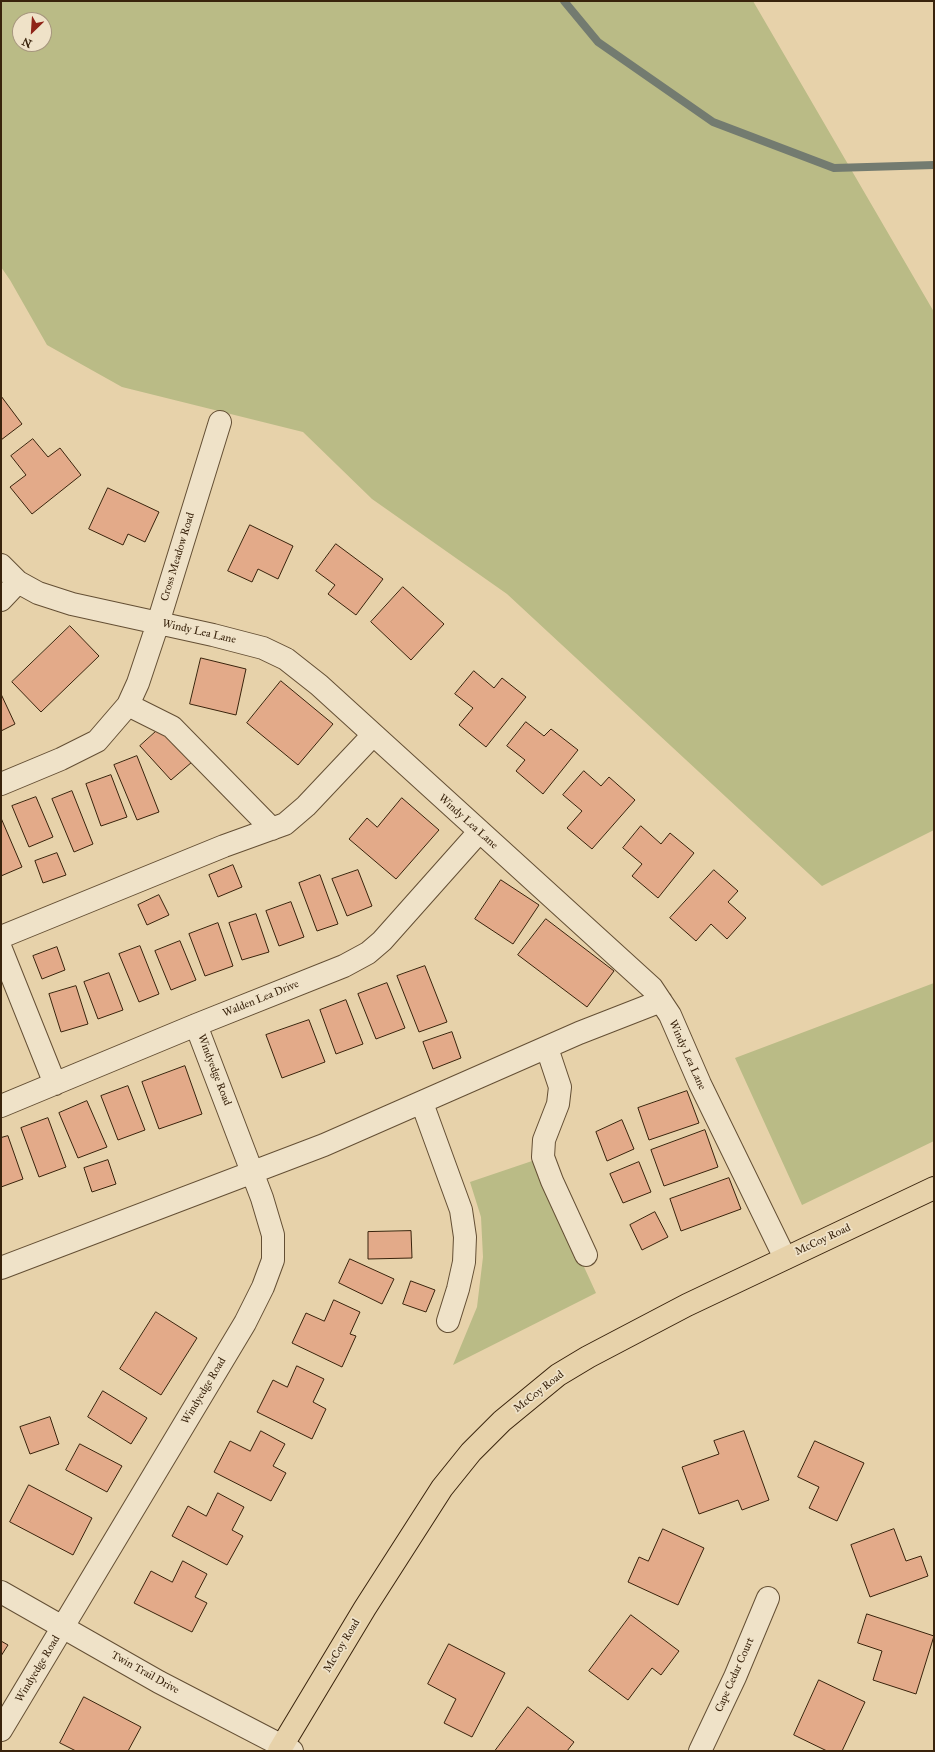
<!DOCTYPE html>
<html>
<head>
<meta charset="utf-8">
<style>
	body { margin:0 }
	#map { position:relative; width:935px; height:1752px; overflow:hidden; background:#e7d2aa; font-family:"IM FELL Great Primer",serif }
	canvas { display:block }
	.frame { position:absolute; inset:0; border:2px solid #39230c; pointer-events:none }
	.north { position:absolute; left:12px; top:12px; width:40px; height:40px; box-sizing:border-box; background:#efe2c8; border:1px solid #a6967d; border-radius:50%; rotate:205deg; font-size:11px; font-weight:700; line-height:16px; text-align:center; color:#39230c }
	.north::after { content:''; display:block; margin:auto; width:14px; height:18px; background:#8f2418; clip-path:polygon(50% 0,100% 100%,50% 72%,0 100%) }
</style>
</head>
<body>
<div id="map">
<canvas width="935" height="1752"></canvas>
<div class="frame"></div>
<div class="north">N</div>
</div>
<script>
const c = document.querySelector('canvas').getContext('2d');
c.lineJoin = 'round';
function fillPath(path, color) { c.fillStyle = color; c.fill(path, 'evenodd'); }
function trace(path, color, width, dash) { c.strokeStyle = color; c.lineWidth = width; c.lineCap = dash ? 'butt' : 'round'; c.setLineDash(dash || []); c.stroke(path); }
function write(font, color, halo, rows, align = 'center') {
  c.font = font + ' "IM FELL Great Primer",serif'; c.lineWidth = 3.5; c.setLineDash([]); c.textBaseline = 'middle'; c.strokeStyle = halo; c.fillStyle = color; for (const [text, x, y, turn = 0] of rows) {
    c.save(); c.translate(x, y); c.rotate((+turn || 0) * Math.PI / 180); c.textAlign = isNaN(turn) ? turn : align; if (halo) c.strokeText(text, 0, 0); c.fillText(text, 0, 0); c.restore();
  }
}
fillPath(new Path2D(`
	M1,1H753L934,312V830L822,886L507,594L372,499L303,432L122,387L47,345L10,280L1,267ZM20,20H44V44H20Z
	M934,983V1141L802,1205L735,1058Z
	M535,1160L596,1293L453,1365L477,1307L483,1257L481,1217L470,1182Z`), '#babb86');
trace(new Path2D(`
	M564,1L598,42L713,122L834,168L934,165`), '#737b70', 8);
const building = new Path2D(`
	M1,396L22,424L1,440Z
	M33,439L48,457L60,448L81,475L32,514L10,487L26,475L11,456Z
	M108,488L159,512L145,542L128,534L123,545L89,529Z
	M250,525L293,546L278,579L258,569L252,582L228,571Z
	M336,544L383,579L356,615L328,594L335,585L316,571Z
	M403,587L444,624L411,660L371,622Z
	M70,626L99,656L41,712L12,682Z
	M201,658L246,669L236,715L190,704Z
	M474,671L494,688L502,678L526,697L486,747L459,725L473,708L455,694Z
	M281,681L333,724L298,765L247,723Z
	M1,694L15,724L1,731Z
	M526,722L544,736L551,729L578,750L543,794L516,771L525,760L507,746Z
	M161,727L192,762L171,780L140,746Z
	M137,756L159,812L137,820L114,765Z
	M584,771L601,786L609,777L635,800L592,849L567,828L582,811L563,795Z
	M111,775L127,817L101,826L86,784Z
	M72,791L93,844L74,852L52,799Z
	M36,797L53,837L29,847L12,806Z
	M402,798L439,830L396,879L349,839L367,818L377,827Z
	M1,818L22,867L1,876Z
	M641,826L661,844L670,833L694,853L658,898L632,876L642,864L623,848Z
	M57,853L66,875L43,883L35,861Z
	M233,865L242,887L218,897L209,875Z
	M358,870L372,906L347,916L332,879Z
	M714,870L738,891L728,902L746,918L727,939L711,924L696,941L670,918Z
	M320,875L338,924L317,931L299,883Z
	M501,880L539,905L513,944L475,919Z
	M159,895L169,915L147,925L138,905Z
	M291,902L304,937L279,946L266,911Z
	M256,914L269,952L242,960L229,923Z
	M546,919L614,971L587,1007L518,955Z
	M218,923L233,966L205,976L189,934Z
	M180,941L196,980L171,990L155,951Z
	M140,946L159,994L139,1002L119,954Z
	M57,947L65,970L42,979L33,956Z
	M425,966L447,1022L419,1032L397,976Z
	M109,973L123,1010L98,1019L84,982Z
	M387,983L405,1028L376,1039L358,994Z
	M76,986L88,1024L61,1032L49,994Z
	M346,1000L363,1044L336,1054L320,1010Z
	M309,1020L325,1062L282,1078L266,1035Z
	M452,1032L461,1058L433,1069L423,1042Z
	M185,1066L202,1114L159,1129L142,1082Z
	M128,1086L145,1130L118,1140L101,1096Z
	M687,1091L699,1123L649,1140L638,1108Z
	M87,1101L107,1147L78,1158L59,1113Z
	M48,1118L66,1167L39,1177L21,1128Z
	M622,1120L634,1149L607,1161L596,1132Z
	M705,1130L718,1167L664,1186L651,1150Z
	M8,1136L23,1179L1,1187V1138Z
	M108,1160L116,1184L92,1192L84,1168Z
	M639,1162L651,1192L623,1203L610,1174Z
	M729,1178L741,1209L681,1231L670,1199Z
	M655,1212L668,1237L642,1250L630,1225Z
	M411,1231L412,1258L368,1259V1232Z
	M350,1259L394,1279L382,1304L339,1283Z
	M411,1281L435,1290L426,1312L403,1304Z
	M334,1300L360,1312L350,1334L356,1336L342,1367L292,1343L306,1313L324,1321Z
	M156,1312L197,1338L161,1395L120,1369Z
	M297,1366L324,1379L313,1402L326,1409L312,1439L257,1412L273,1380L287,1387Z
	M103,1391L147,1418L131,1444L88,1417Z
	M50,1417L59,1444L30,1454L20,1427Z
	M261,1431L285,1444L273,1466L286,1473L271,1501L214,1472L230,1441L250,1451Z
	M744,1431L769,1500L742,1510L738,1500L699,1514L682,1467L719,1454L714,1441Z
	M815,1441L864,1463L837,1521L809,1508L819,1487L798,1477Z
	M80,1444L122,1466L107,1492L66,1470Z
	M29,1485L92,1518L73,1555L10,1522Z
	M218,1493L244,1507L232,1530L243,1536L227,1565L172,1536L188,1506L206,1516Z
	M663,1529L704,1548L678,1605L628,1582L639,1557L648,1561Z
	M894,1529L906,1561L921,1556L928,1576L870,1597L851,1545Z
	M183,1561L207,1574L195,1597L207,1603L192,1632L134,1603L151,1571L172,1582Z
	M867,1614L934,1636L916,1694L873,1680L882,1651L858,1643Z
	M631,1615L679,1651L661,1675L652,1668L628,1700L589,1671Z
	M1,1641L8,1645L1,1656Z
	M449,1644L505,1673L472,1737L444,1723L456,1699L428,1684Z
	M819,1680L865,1702L842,1751H827L794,1735Z
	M84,1697L141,1727L128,1751H76L60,1743Z
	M528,1707L574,1742L567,1751H495Z`);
fillPath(building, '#e3aa89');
trace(building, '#39230c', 1);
const minor = new Path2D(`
	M1,565L18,582L38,593L72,604L213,635L263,648L286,659L319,685L652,988L670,1015L700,1084L785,1258
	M1,600L18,582
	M128,705L172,727L272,829
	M1,784L61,759L97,741L128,705L138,683L158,623L220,422
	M1,937L224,846L285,824L306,806L373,735
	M1,949L55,1084
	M547,1048L560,1087L558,1104L544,1140L543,1157L552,1181L586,1255
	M422,1103L461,1210L465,1237L464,1262L458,1289L448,1321
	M1,1106L196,1025L344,966L368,953L382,941L479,832
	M1,1268L324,1145L579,1033L661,1001
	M1,1592L159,1682L292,1751
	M1,1730L245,1323L263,1287L273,1260V1235L262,1198L196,1025
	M700,1751L735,1677L768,1598`);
const major = new Path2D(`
	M279,1751L365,1608L442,1488L471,1452L502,1421L558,1375L588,1357L687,1305L934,1188`);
trace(minor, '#644f34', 24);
trace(major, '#39230c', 24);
trace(minor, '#efe2c8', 22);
trace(major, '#e7d2aa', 22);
write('11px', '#39230c', '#efe2c8', [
	["Cross Meadow Road",178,557,-73],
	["Windy Lea Lane",199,632,13],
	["Windy Lea Lane",468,822,42],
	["Walden Lea Drive",261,999,-22],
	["Windy Lea Lane",687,1055,66],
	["Windyedge Road",214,1070,69],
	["McCoy Road",823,1240,-25],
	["Windyedge Road",204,1391,-59],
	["McCoy Road",539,1392,-38],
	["McCoy Road",342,1646,-59],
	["Windyedge Road",38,1669,-59],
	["Twin Trail Drive",145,1673,29],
	["Cape Cedar Court",735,1675,-66]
]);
</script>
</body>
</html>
